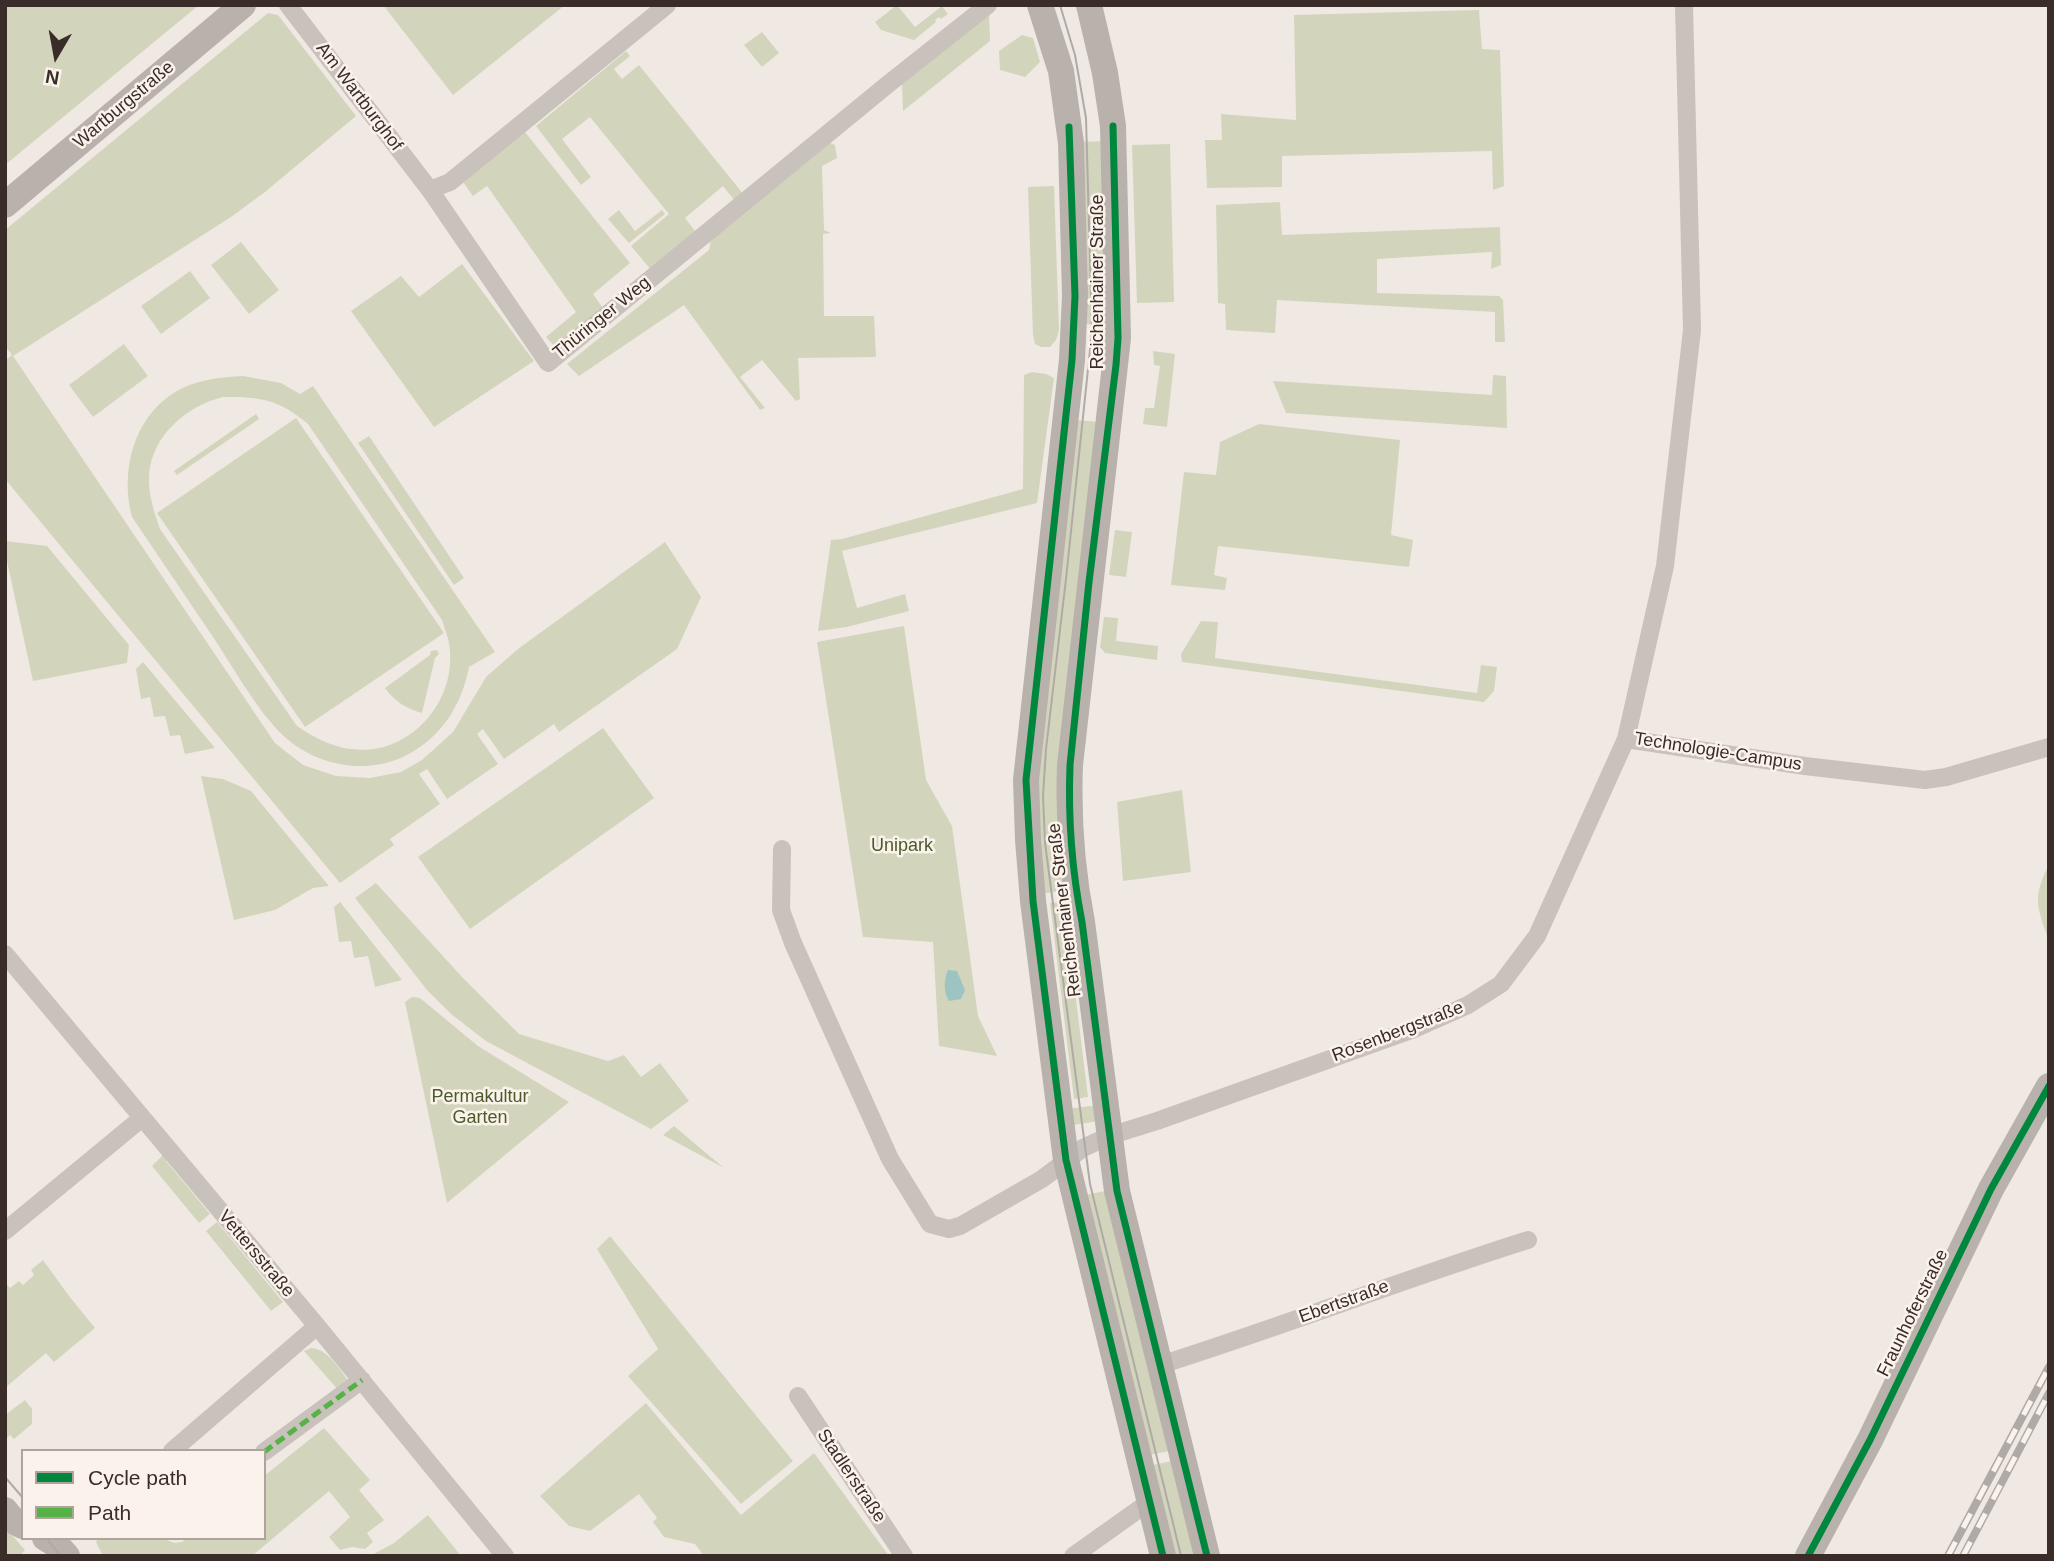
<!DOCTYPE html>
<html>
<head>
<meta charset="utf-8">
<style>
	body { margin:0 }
	#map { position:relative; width:2054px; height:1561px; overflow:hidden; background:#f0e9e3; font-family:Helvetica,sans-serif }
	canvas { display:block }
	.frame { position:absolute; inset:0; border:7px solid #3a2d29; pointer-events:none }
	.legend { position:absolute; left:21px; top:1449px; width:245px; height:91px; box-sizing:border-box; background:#fbf3eb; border:2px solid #aea49d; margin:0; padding:9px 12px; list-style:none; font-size:21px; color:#3a2d29 }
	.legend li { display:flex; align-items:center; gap:14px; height:35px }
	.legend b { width:35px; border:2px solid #aea49d }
	.north { position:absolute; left:21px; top:21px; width:70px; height:70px; -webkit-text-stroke:5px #fbf3eb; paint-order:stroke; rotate:190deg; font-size:19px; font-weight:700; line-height:28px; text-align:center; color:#3a2d29 }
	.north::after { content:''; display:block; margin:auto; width:24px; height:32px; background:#3a2d29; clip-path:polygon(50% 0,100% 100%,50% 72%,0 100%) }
</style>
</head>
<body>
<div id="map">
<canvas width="2054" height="1561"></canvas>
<div class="frame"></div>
<ul class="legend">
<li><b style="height:9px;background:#00873e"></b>Cycle path</li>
<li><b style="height:9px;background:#56b246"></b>Path</li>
</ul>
<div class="north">N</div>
</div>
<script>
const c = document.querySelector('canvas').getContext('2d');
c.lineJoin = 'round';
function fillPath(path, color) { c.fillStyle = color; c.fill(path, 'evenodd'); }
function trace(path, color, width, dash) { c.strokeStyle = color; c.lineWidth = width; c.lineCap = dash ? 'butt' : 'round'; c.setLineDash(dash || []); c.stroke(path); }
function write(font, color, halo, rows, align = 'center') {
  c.font = font + ' Helvetica,sans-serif'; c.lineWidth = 5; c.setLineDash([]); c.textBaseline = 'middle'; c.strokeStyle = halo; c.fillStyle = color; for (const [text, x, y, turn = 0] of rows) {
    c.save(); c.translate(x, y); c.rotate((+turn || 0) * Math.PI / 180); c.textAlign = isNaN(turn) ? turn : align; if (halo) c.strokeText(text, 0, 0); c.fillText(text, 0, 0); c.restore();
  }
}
fillPath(new Path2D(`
	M5,5H199L5,165Z
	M383,5H565L453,95Z
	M897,5L915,27L942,6L948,14L941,19L939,17L935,20L936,22L914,40L881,30L875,22Z
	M1479,10L1482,49L1500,50L1504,186L1493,190L1492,151L1282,156V187L1207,188L1205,140H1222L1221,114L1296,120L1294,15Z
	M268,13L278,15L356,116L265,192L231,217L13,356L275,743L303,765L336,776L370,778L401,772L422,760L453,732L486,677L518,649L665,542L701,597L677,649L559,732L554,724L504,759L483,729L477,734L498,764L447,799L427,769L419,774L440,804L390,839L394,845L340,883L5,479V361L12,355L5,346V230Z
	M989,13L990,41L903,111L902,82Z
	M762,32L779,53L762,67L744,45Z
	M1022,35L1033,38L1040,62L1025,77L1000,70L999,51Z
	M626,51L630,56L614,69L622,79L639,65L744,195L735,201L723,186L685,218L698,235L652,271L631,246L669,214L590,117L562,139L591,177L581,185L536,126Z
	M525,132L630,263L593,294L603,308L556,348L546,337L576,312L487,186L473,196L463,182Z
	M1107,141L1111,325L1081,324L1077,142Z
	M830,143L835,145L837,158L822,166L824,230L831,233L823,234L824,316H874L876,357L798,358L800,399L796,401L762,360L740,377L765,408L760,410L684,305L579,376L567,364L709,250L711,240Z
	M1170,144L1174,302L1137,303L1132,145Z
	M1054,186L1059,330L1056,340L1050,347H1041L1035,344L1033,335L1028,187Z
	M1280,202L1282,235L1500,227L1501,265L1491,269L1492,252L1377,259V293L1499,296L1503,300L1505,342H1495V312L1277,300L1275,333L1226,330L1225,304L1218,303L1216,205Z
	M619,210L635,231L662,210L665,214L629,243L608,219Z
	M241,242L279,290L249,314L211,265Z
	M462,264L534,361L434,427L351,311L401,276L419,297Z
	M190,271L210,298L161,334L141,306Z
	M124,344L148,376L93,417L69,385Z
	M1153,351L1175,354L1167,427L1143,424L1145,408H1154L1160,366L1154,365Z
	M1032,372L1046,374L1054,378L1037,503L842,551L857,608L905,594L909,611L847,627L818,631L831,540L842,539L1023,489L1024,375Z
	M1493,375L1506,376L1507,428L1286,413L1273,381L1492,395Z
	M243,376L281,383L300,394L313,386L495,652L469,667C462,704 442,737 407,755C362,778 306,764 273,725C251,700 231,664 213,637C186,597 159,557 132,517C120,472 133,418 175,392C195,380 220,377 243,376ZM223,397C262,397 278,399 308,424L442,620C445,630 450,641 450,652C454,705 407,757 351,749C332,747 313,737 297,726L160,529C154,512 148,494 149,475C152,435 187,406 223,397Z
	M256,414L259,419L177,475L174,471Z
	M296,418L444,633L305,727L157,513Z
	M1073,420L1103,422L1072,890L1038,894L1033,842Z
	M1259,424L1400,440L1391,535L1413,540L1409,567L1218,546L1214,575L1227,578L1225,590L1171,585L1184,472L1216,475L1220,442Z
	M369,436L464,578L454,585L358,443Z
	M1115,530L1132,532L1126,577L1109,575Z
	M5,541L47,546L129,645L127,663L33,681L5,552Z
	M1104,617L1118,618L1116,641L1158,646L1157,660L1105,653L1100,647Z
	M1201,621L1218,622L1215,658L1477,693L1481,665L1497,667L1494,691L1484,702L1182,662L1181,654Z
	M904,626L926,780L952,826L978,1016L997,1056L939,1046L933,942L863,937L817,642Z
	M437,650L439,654L435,658L422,713C407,709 394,701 385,688L430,655L431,651Z
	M143,662L215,748L185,754L180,735L170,736L165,716L154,717L150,697L141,699L136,669Z
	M603,728L654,798L470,929L418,857Z
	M201,776L223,779L251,791L329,886L313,888L275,910L234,920Z
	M1182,790L1191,872L1123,881L1117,802Z
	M2049,865V940C2037,908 2032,897 2049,865Z
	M376,883L463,978L519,1034L608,1061L624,1055L641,1077L660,1063L689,1101L651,1129L486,1041L451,1014L427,990L355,898Z
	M340,902L402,980L375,987L368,956L354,958L351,941L339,942L334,907Z
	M1064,902L1088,1097L1074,1099L1050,903Z
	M412,997L420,998L478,1046L569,1102L447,1203L405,1002Z
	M1099,1105V1121L1073,1125L1066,1109Z
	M674,1126L724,1168L663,1135Z
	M166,1152V1161L210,1214L199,1223L152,1166Z
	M1110,1190L1174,1450L1145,1456L1080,1196Z
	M217,1222L283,1302L271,1311L206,1231Z
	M610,1236L793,1461L741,1504L628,1376L658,1349L597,1249Z
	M43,1260L69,1296L95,1328L54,1362L46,1353L5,1388V1282L10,1288L19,1281L23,1285L34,1275L31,1270Z
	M311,1348C329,1349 339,1370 350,1382L339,1391L304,1351Z
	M25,1400L32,1409V1424L14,1439L10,1435L6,1438L5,1415Z
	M646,1403L741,1515L814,1453L889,1556H704L695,1544L664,1537L653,1522L657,1518L639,1494L590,1531L569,1526L540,1496Z
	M324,1428L370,1480L359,1490L384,1520L367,1533L373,1542L365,1549L352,1547L340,1550L329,1537L350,1517L329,1491L252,1556H103L96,1542L99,1538H162L174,1543L182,1542L187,1538H264V1476Z
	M1177,1460L1201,1556H1170L1148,1466Z
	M428,1515L461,1556H370L394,1543Z
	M5,1527L25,1550L20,1556H5Z`), '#d2d5bc');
fillPath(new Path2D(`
	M948,970L957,971L965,990L961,999L949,1001C943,992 944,979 948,970Z`), '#9dc4c2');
trace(new Path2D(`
	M288,5L430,190L548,363L887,85L988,5
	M430,190L450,182L667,5
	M1626,739L1805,766L1925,780L1946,777L2049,747
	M782,849L781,910L793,943L890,1159L930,1224L949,1229L960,1226L1042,1179L1083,1148L1109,1136L1157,1121L1414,1029L1468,1005L1501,984L1537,936L1626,739L1665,566L1692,330L1684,5
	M5,954L317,1326L505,1556
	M5,1231L142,1118
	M1160,1365C1284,1326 1404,1279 1528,1240
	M798,1396L904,1556
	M172,1451L317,1326
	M264,1452L362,1380
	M1073,1556L1149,1502`), '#c9c1bb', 18);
trace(new Path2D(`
	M1040,5L1061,71L1071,143L1075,296L1072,360L1026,780L1028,840L1033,901L1066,1160L1163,1556
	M1089,5L1105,73L1113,126L1118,338L1070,765C1068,817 1072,871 1082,922L1117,1191L1207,1556
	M5,205L243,5
	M5,1510L15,1522L23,1526
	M45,1538L58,1546L67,1556
	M1808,1556L1870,1440L1991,1189L2049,1086`), '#b9b1ac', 26);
trace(new Path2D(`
	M1060,5L1075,55L1086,118L1092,331L1066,579L1046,749L1043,796L1045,843L1090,1184L1181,1556
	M5,1477L23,1498
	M46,1538L61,1556`), '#b0aaa6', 2);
const rail = new Path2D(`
	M1948,1556L2049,1367
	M1963,1556L2049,1393`);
trace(rail, '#b0aaa6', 8);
trace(rail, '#fbf3eb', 5, [16]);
trace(new Path2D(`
	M264,1452L362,1380`), '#56b246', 5, [10, 5]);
trace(new Path2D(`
	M1113,126L1118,338L1116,365L1089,582L1070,765C1068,817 1072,871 1082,922L1117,1191L1207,1556
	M1069,127L1075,296L1072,360L1026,780L1033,901L1066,1160L1163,1556
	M1808,1556L1870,1440L1991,1189L2049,1086`), '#00873e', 7);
write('18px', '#3a2d29', '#fbf3eb', [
	["Am Wartburghof",359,97,53],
	["Wartburgstraße",124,105,-40],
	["Reichenhainer Straße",1098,282,-90],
	["Thüringer Weg",602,318,-39],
	["Technologie-Campus",1718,752,9],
	["Reichenhainer Straße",1065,910,-97],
	["Rosenbergstraße",1398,1032,-21],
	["Vettersstraße",256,1254,50],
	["Ebertstraße",1344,1302,-20],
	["Fraunhoferstraße",1913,1313,-64],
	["Stadlerstraße",851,1476,56]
]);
write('18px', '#4b5b2a', '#fbf3eb', [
	["Unipark",902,846],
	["Permakultur",480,1097],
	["Garten",480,1118]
]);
</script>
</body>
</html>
